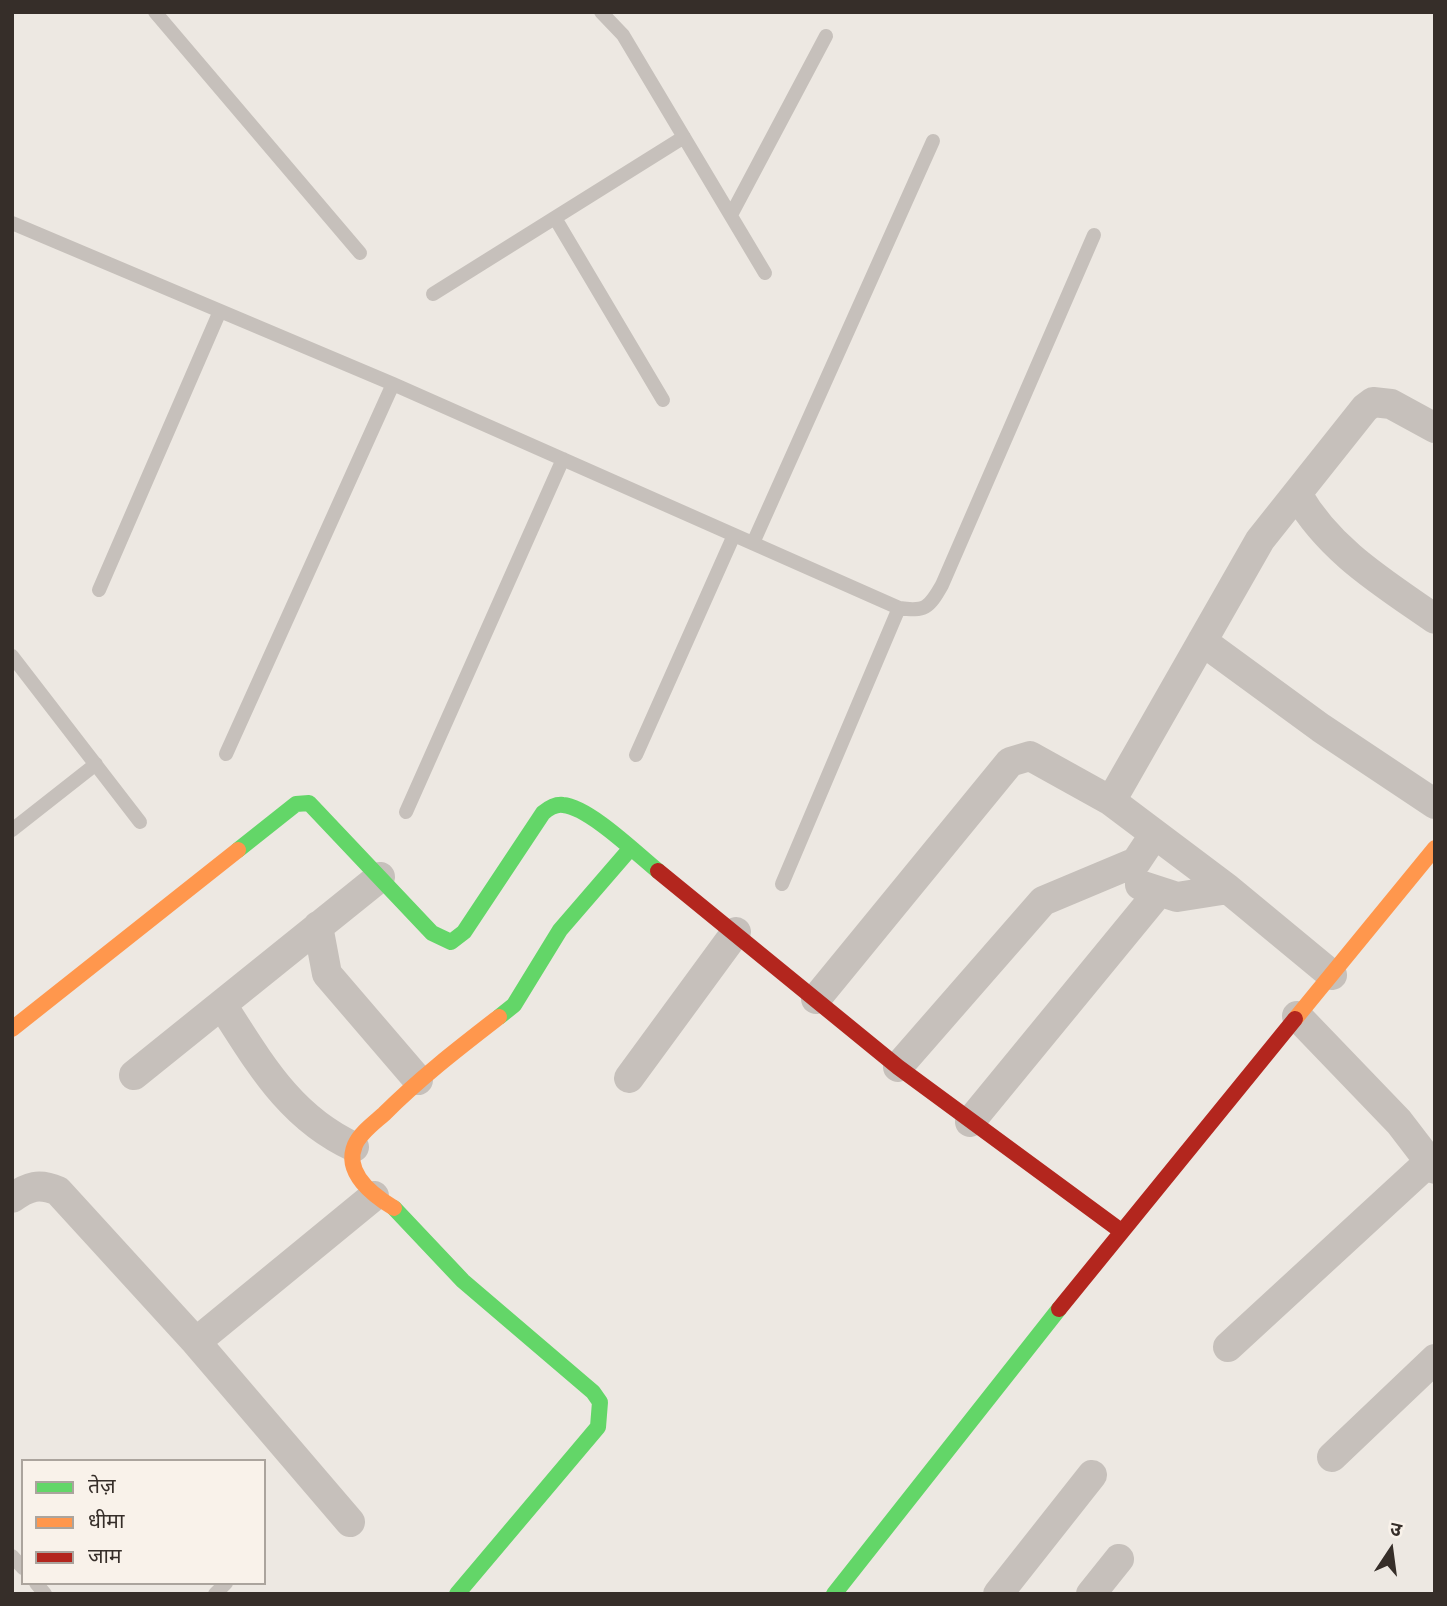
<!DOCTYPE html>
<html>
<head>
<meta charset="utf-8">
<style>
	body { margin:0 }
	#map { position:relative; width:1447px; height:1606px; overflow:hidden; background:#ede8e2; font-family:Rubik,"Noto Sans Devanagari",sans-serif }
	canvas { display:block }
	.frame { position:absolute; inset:0; border:14px solid #362e29; pointer-events:none }
	.legend { position:absolute; left:21px; top:1459px; width:245px; height:126px; box-sizing:border-box; background:#f9f2ea; border:2px solid #aba49d; margin:0; padding:9px 12px; list-style:none; font-size:21px; color:#362e29 }
	.legend li { display:flex; align-items:center; gap:14px; height:35px }
	.legend b { width:35px; border:2px solid #aba49d }
	.north { position:absolute; left:1356px; top:1515px; width:70px; height:70px; -webkit-text-stroke:5px #f9f2ea; paint-order:stroke; rotate:13deg; font-size:19px; font-weight:700; line-height:28px; text-align:center; color:#362e29 }
	.north::after { content:''; display:block; margin:auto; width:24px; height:32px; background:#362e29; clip-path:polygon(50% 0,100% 100%,50% 72%,0 100%) }
</style>
</head>
<body>
<div id="map">
<canvas width="1447" height="1606"></canvas>
<div class="frame"></div>
<ul class="legend">
<li><b style="height:9px;background:#63d668"></b>तेज़</li>
<li><b style="height:9px;background:#ff974d"></b>धीमा</li>
<li><b style="height:9px;background:#b3261e"></b>जाम</li>
</ul>
<div class="north">उ</div>
</div>
<script>
const c = document.querySelector('canvas').getContext('2d');
c.lineJoin = 'round';
function trace(path, color, width, dash) { c.strokeStyle = color; c.lineWidth = width; c.lineCap = dash ? 'butt' : 'round'; c.setLineDash(dash || []); c.stroke(path); }
trace(new Path2D(`
	M155,12L360,253
	M601,12L623,35L765,273
	M731,215L826,36
	M555,218L663,400
	M12,223L393,384L899,608C925,612 929,608 942,585L1094,235
	M433,294L684,137
	M753,543L933,141
	M99,590L220,311
	M12,656L140,822
	M226,754L393,384
	M636,755L734,535
	M406,812L563,459
	M12,830L96,764
	M782,884L899,608
	M12,1556L23,1568
	M36,1583L45,1594
	M215,1594L226,1583`), '#c6c0bb', 14);
trace(new Path2D(`
	M1297,494C1330,551 1382,582 1435,619
	M1202,641L1321,728L1435,804
	M1111,801L1260,540L1365,408L1373,402L1391,404L1435,428
	M1140,885L1177,897L1228,889
	M318,926L327,974L418,1080
	M816,999L1010,762L1030,756L1111,801L1228,889L1332,975
	M222,1005C259,1062 289,1117 354,1147
	M1297,1016L1399,1122L1435,1169
	M898,1067L1043,901L1136,862L1154,835
	M134,1075L380,877
	M629,1078L736,932
	M970,1122L1158,893
	M12,1198C29,1186 39,1183 58,1191L196,1342L350,1522
	M196,1342L374,1196
	M1228,1347L1429,1162
	M1332,1457L1435,1359
	M998,1594L1092,1475
	M1091,1594L1119,1559`), '#c6c0bb', 30);
trace(new Path2D(`
	M238,850L296,804L309,803L432,933L451,942L464,932L543,813C549,808 555,804 563,805C589,807 637,854 658,871
	M499,1017L514,1005L560,930L630,849
	M394,1208L463,1281L593,1392L600,1402L598,1427L457,1594
	M834,1594L1059,1309`), '#63d668', 16);
trace(new Path2D(`
	M1295,1019L1435,848
	M12,1029L238,850
	M394,1208C374,1196 343,1173 355,1145C360,1133 374,1123 384,1114C420,1078 459,1048 499,1017`), '#ff974d', 16);
trace(new Path2D(`
	M658,871L898,1067L1121,1231
	M1059,1309L1295,1019`), '#b3261e', 16);
</script>
</body>
</html>
